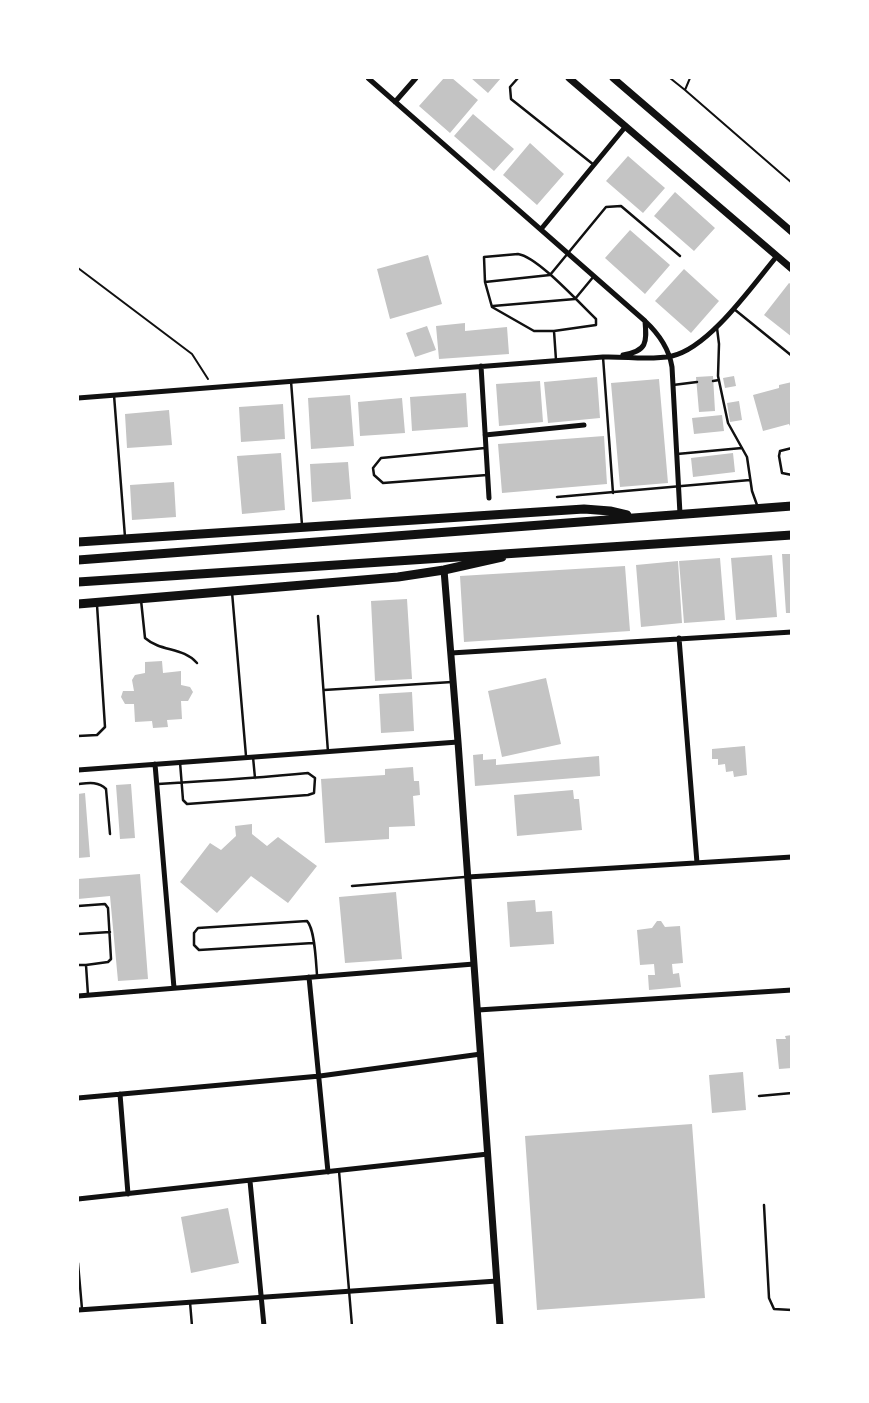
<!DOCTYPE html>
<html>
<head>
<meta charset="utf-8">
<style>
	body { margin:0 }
	#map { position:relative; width:869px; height:1403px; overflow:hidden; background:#fff; font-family:"Source Sans 3",sans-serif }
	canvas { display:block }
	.frame { position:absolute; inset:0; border:79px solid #fff; pointer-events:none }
</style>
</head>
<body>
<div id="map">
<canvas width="869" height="1403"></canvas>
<div class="frame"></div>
</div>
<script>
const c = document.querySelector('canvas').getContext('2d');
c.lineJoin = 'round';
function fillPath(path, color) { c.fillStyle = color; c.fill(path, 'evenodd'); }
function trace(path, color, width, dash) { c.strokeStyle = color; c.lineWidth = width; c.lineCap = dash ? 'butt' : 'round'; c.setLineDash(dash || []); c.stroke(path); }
fillPath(new Path2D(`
	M444,78H452L478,100L450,133L419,106Z
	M471,78H501L488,93Z
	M473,114L514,149L494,171L454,136Z
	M530,143L564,174L537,205L503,175Z
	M628,156L665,188L643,213L606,181Z
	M675,192L715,228L694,251L654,216Z
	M630,230L670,265L645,294L605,258Z
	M428,255L442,304L390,319L377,269Z
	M684,269L719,301L691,333L655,301Z
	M789,283L792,285V337L764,315Z
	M465,323V331L507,327L509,354L439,359L436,326Z
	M427,326L436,350L415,357L406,333Z
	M713,376L715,411L699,412L696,377Z
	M734,376L736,386L725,388L723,378Z
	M597,377L600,418L548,423L544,382Z
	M659,379L668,483L620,487L611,383Z
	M540,381L543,422L499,426L496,384Z
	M792,382V430L789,424L763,431L753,395L779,388V385Z
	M466,393L468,427L412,431L410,397Z
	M350,395L354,446L311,449L308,398Z
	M402,398L405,433L360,436L358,402Z
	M739,401L742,420L730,422L727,403Z
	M283,404L285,439L241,442L239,407Z
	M169,410L172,445L127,448L125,414Z
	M722,415L724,431L694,434L692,418Z
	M604,436L607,484L502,493L498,444Z
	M281,453L285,510L242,514L237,456Z
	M733,453L735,472L693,477L691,458Z
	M348,462L351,499L312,502L310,464Z
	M174,482L176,517L132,520L130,485Z
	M782,554H792V613H786Z
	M772,555L777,617L736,620L731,558Z
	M720,558L725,620L684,623L679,561Z
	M678,561L682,623L641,627L636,565Z
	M625,566L630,631L464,642L460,576Z
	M407,599L412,679L375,681L371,601Z
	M162,661L163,673L181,671V685L190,687L193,692L188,701H181L182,719L167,720L168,727L153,728L152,721L135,722L134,704H125L121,697L123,691H134L132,680L135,675L145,673V662Z
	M546,678L561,744L502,757L488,691Z
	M412,692L414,731L381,733L379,694Z
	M745,746L747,775L734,777L733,771L726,772L725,764L718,765V759H712V749Z
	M483,754V760L496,759V765L599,756L600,776L475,786L473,755Z
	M413,767L414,781H419L420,795L413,796L415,826L389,827V839L325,843L321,779L385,775V769Z
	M131,784L135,838L120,839L116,785Z
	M573,790L574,799H579L582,830L517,836L514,795Z
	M85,793L90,857L78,858V794Z
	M252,824V834L267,846L278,837L317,866L288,903L251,876L217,913L180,882L210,843L221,850L236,836L235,826Z
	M140,874L148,979L118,981L110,896L78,899V879Z
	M396,892L402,959L345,963L339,897Z
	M535,900L536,912L552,911L554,944L510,947L507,902Z
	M657,921H661L665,927L680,926L683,963L672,964L673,974L679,973L681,987L649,990L648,975H655L654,964L640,965L637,930L652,928Z
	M792,1035V1068L779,1069L776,1039H786L785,1036Z
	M743,1072L746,1110L712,1113L709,1075Z
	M692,1124L705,1298L537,1310L525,1136Z
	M228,1208L239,1263L191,1273L181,1217Z`), '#c4c4c4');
trace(new Path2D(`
	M670,78L685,90
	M690,78L685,90L792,183
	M78,268L192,354L208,379`), '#111', 2);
trace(new Path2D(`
	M518,78L510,87L511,99L594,165
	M518,254C538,257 580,304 596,319V325L554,331H534L492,307L485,282L484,257Z
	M485,282L550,275L606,207L621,206L680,256
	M493,306L575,299L594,276
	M734,309L792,356
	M717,328L719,344L718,376L728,423L747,457L752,491L757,505
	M554,331L556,360
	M603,357L613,493
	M291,381L302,525
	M713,381L719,380
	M673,385L697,382
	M114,395L125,537
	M485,448L381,458L373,468L374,475L383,483L487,475
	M792,448L780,451L779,456L782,473L792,475
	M677,454L742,448
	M557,497L750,480
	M232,592L246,756
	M141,600L145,638C161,652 183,647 197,663
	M318,616L328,752
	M324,690L452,682
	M78,736L97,735L105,727L97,605
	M253,757L255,778
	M78,784C88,783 98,781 106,789L110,834
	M158,784C208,781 258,778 308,773L315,778L314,793L308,795L187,804L183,800L180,762
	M352,886L465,877
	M78,906L105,904L108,908L111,959L108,962L86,965L88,995
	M78,934L110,932
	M313,943L199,950L194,945V933L198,928L307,921C315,929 316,963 317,975
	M78,965H86
	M759,1096L792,1093
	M339,1171L352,1326
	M764,1205L769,1298L774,1309L792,1310
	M78,1263L82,1309
	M190,1302L192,1326`), '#111', 2.5);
trace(new Path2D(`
	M368,78L645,321C659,334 669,348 672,367L680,514
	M395,102L416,78
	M542,228L626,126
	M623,355C647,351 647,343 645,321
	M481,366L489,498
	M78,398L603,357C626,356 648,361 672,356C709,348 752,286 777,256
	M485,435L584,425
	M679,638L697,863
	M451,653L792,632
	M155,764L174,988
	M78,770L458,742
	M468,877L792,857
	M309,977L328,1172
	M78,996L474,964
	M478,1010L792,990
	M120,1094L128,1194
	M78,1098L320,1076L481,1054
	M250,1181L264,1326
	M78,1199L488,1154
	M78,1310L497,1281`), '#111', 5);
trace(new Path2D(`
	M569,78L792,269
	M613,78L792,232
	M444,570L458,742L500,1326`), '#111', 7);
trace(new Path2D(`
	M78,542L584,509L610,511L627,515
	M78,560L792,506
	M78,582L792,535
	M78,604L398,577L444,570L502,557`), '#111', 9);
</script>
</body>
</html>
